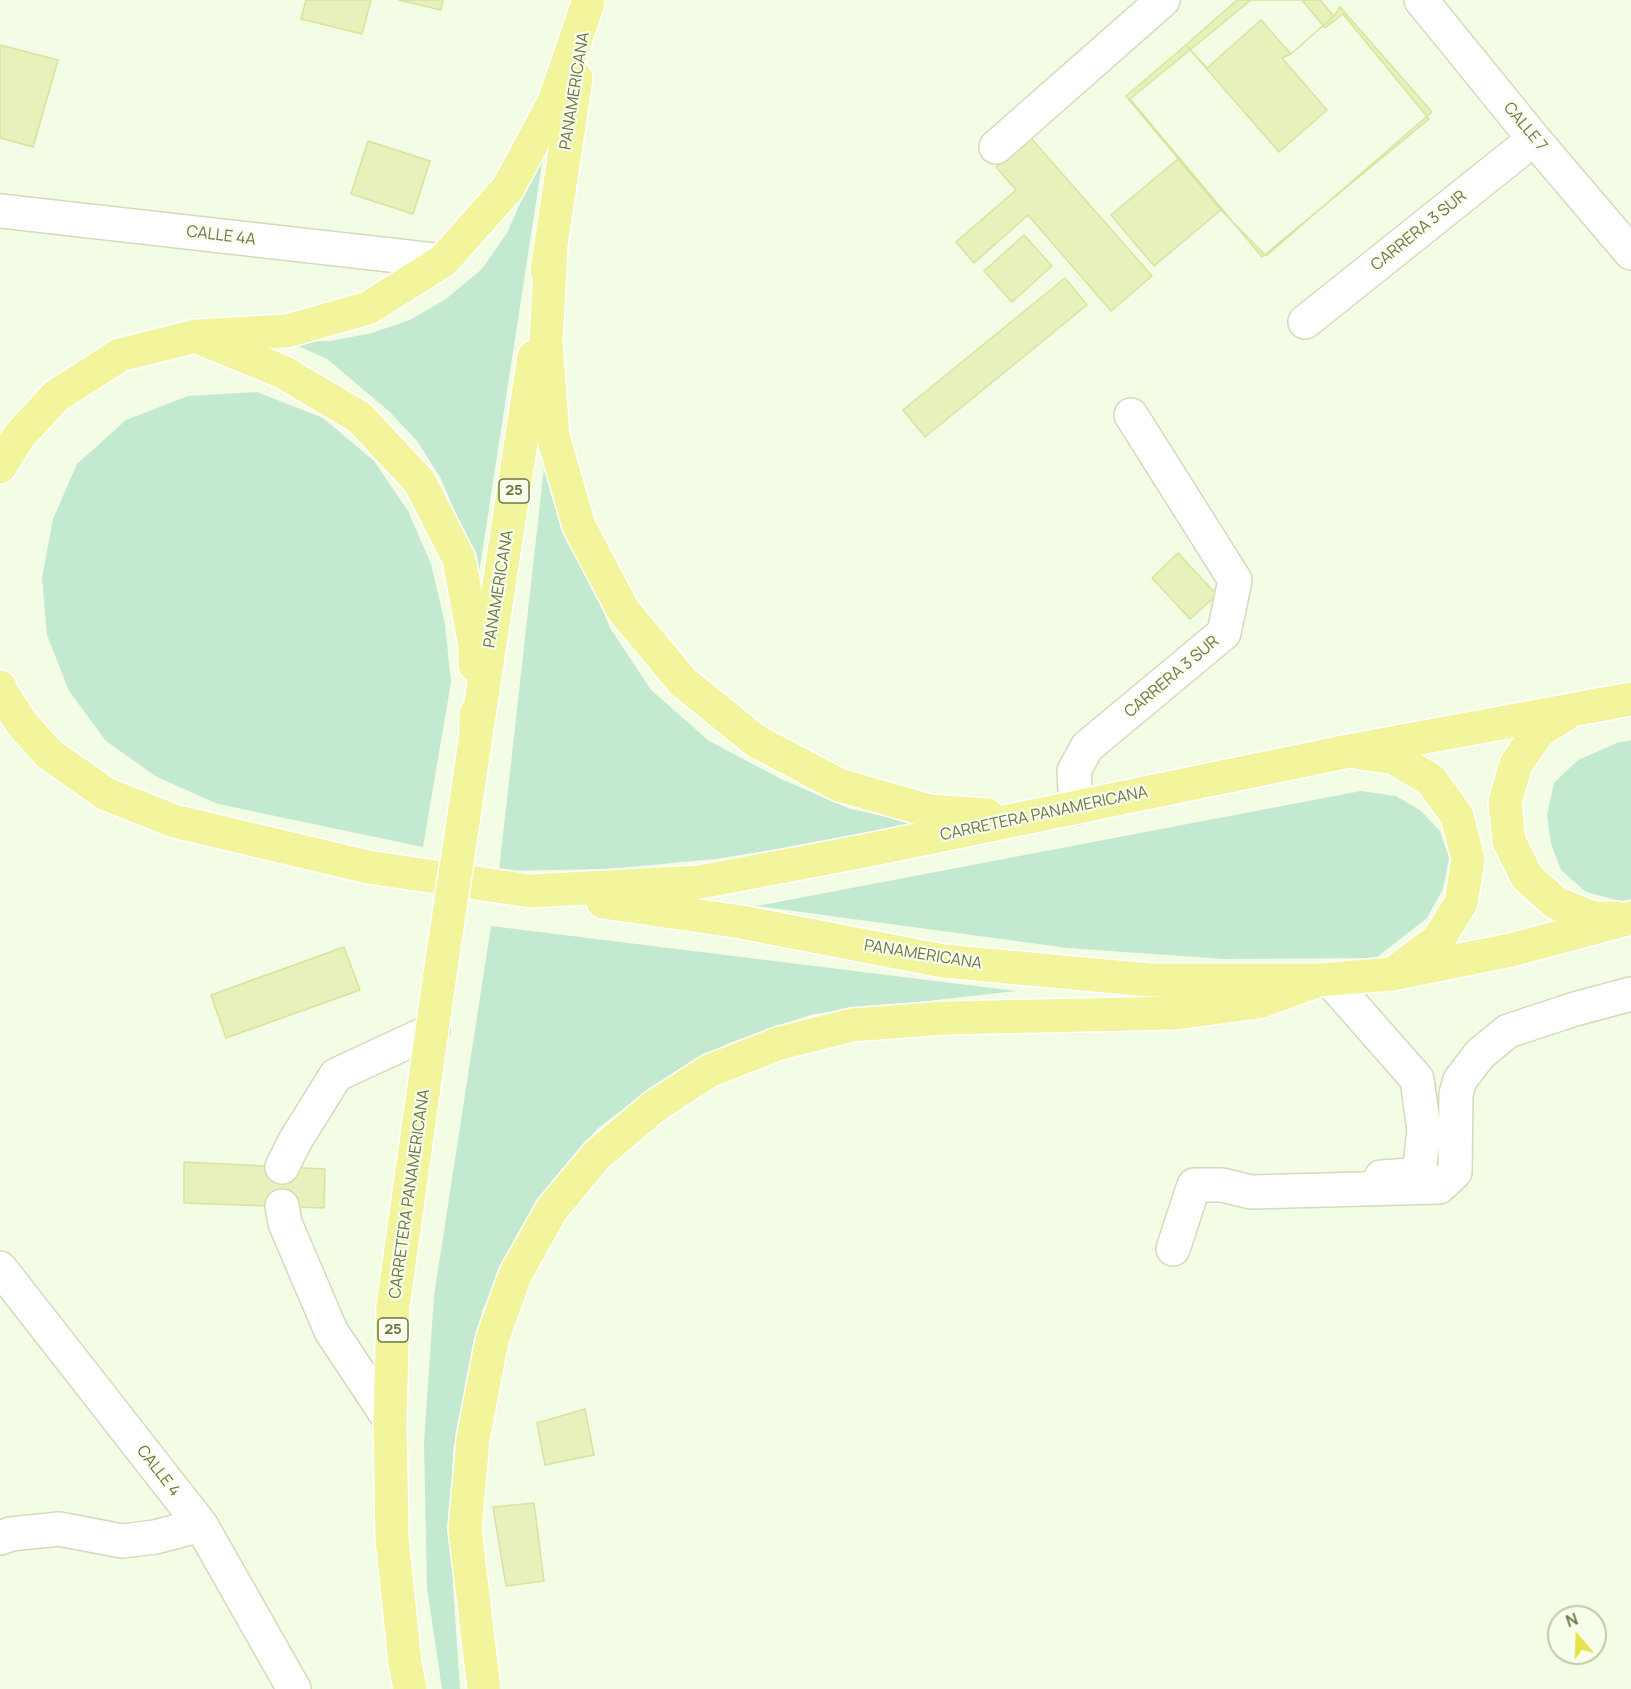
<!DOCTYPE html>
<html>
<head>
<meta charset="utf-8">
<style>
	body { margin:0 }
	#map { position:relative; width:1631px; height:1689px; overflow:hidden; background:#f3fce4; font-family:Manrope,sans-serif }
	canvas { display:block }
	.north { position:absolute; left:1547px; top:1605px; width:60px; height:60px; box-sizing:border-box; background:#f7ffea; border:2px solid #c0c7aa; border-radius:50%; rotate:341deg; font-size:16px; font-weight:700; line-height:24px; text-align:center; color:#6e744a }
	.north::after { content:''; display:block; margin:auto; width:21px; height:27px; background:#e4e44b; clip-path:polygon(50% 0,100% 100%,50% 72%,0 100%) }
</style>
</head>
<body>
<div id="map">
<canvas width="1631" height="1689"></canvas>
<div class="north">N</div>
</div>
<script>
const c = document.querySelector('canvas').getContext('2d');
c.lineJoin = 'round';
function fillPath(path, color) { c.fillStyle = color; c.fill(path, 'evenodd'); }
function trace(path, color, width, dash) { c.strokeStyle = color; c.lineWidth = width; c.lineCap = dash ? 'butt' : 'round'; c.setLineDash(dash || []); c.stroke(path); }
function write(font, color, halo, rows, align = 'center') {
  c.font = font + ' Manrope,sans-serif'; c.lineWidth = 4.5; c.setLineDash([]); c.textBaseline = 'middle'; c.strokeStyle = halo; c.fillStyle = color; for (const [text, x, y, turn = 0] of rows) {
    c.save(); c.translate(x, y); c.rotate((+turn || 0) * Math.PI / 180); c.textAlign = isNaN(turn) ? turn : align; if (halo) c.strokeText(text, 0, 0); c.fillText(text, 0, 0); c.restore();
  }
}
fillPath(new Path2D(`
	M544,150L475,599L457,516L440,477L417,441L389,411L327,359L287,341H331L372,333L410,320L446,299L482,269L507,233Z
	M257,392L323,418L374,461L408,511L431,564L445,624L451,682L423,847L218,804L157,777L106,741L69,691L47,635L42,578L53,519L77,464L126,420L188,396Z
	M550,414L583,562L610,628L651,690L709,741L781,779L850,809L930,825L715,859L608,869L499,871Z
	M1631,740V899L1620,901L1586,892L1561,870L1551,844L1547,815L1554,783L1578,760L1617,743Z
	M1361,791L1396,796L1421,811L1440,831L1449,858L1443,889L1427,918L1376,958L1224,959L1068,948L757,906Z
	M491,926L1016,991L813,1014L729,1043L660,1082L598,1128L550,1184L482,1311L453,1450V1586L460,1689H442L427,1588L424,1443L434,1296Z`), '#c3e9d1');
const building = new Path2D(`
	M306,0H371L362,34L301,19Z
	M399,0H443L441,10Z
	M1237,0H1320L1334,16L1291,54L1261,20L1207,68L1186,45Z
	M1251,0H1302L1325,28L1343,14L1429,119L1262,257L1130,99Z
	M1340,7L1432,112L1266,256L1221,210L1126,96L1186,45L1279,152L1327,110L1282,58L1291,54L1334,16Z
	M0,45L58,60L33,147L0,138Z
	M1030,137L1152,276L1111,311L1028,215L974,263L956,242L1016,190L996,167Z
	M368,141L430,161L413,214L351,194Z
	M1178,159L1221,210L1154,266L1111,215Z
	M1024,235L1052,266L1012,302L984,271Z
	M1065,278L1087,305L925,437L903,410Z
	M1178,553L1217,595L1190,619L1152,578Z
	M344,947L360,990L226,1038L211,995Z
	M184,1162L325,1169L324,1208L184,1203Z
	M585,1409L594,1455L545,1465L537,1423Z
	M534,1503L544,1581L506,1586L493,1507Z`);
fillPath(building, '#e8f1bc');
trace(building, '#d8e39d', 1.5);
const minor = new Path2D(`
	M1421,0L1534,139L1631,253
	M996,147L1163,0
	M0,211L443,261
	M1305,322L1534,139
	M1076,808L1074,771L1087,747L1224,633L1235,580L1131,415
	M1329,979L1417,1079L1424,1130L1420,1166L1411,1175L1381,1177
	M282,1167L295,1141L336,1075L433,1030
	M282,1206L285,1223L331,1331L390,1420
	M1173,1249L1194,1185H1222L1251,1192L1439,1187L1455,1172L1456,1094L1460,1080L1480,1054L1508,1031L1575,1009L1631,994
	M0,1268L201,1525L294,1689
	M0,1538L11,1534L59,1529L122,1541L155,1537L201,1525`);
const highway = new Path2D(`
	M551,248L546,342L553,436L579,526L623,610L683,682L756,741L839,785L930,811L987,815
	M547,271L576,78
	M202,339L283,372L359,417L419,481L459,559L475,646V665
	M0,467L19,436L56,396L120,355L196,336L287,331L368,308L443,261L508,188L554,102L588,3
	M0,687L2,693L22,724L49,754L106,794L174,821L368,867L530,891L700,882L869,850L1349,751L1631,699
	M1566,714L1539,731L1516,764L1505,802L1509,841L1527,877L1556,903L1593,918H1616
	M476,735L534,357
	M1361,753L1394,758L1431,780L1457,816L1468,859L1461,903L1438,940L1399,969
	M463,822L476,735V714
	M603,902L741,922L943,961L1149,980H1319L1392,974L1511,950L1631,918
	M410,1689L405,1663L392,1538L390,1420L393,1306L440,974
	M484,1689L465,1529L473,1439L492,1340L515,1275L552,1209L597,1155L655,1106L709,1071L780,1043L852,1025L945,1018L1175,1013L1259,1002L1319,980`);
trace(minor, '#d3dbbb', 36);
trace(highway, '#fff', 36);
trace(minor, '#fff', 33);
trace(highway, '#f2f59c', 33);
const highwayBridge = new Path2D(`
	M440,974L463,822`);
trace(highwayBridge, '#fff', 36, []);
trace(highwayBridge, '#f2f59c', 33);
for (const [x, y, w] of [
	[514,491,30],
	[393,1330,30]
]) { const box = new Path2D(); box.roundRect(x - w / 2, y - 12, w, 24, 4.5); c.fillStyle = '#f7ffea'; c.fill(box); trace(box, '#6e744a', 1.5); }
write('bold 15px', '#6e744a', null, [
	["25",514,491],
	["25",393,1330]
]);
write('16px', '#6e744a', '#f7ffea', [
	["PANAMERICANA",575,91,-81],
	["CALLE 7",1525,127,50],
	["CARRERA 3 SUR",1419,231,-39],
	["CALLE 4A",221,236,7],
	["PANAMERICANA",499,589,-81],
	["CARRERA 3 SUR",1172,677,-40],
	["CARRETERA PANAMERICANA",1044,814,-12],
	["PANAMERICANA",923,955,9],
	["CARRETERA PANAMERICANA",410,1194,-82],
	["CALLE 4",158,1471,52]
]);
</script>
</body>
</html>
